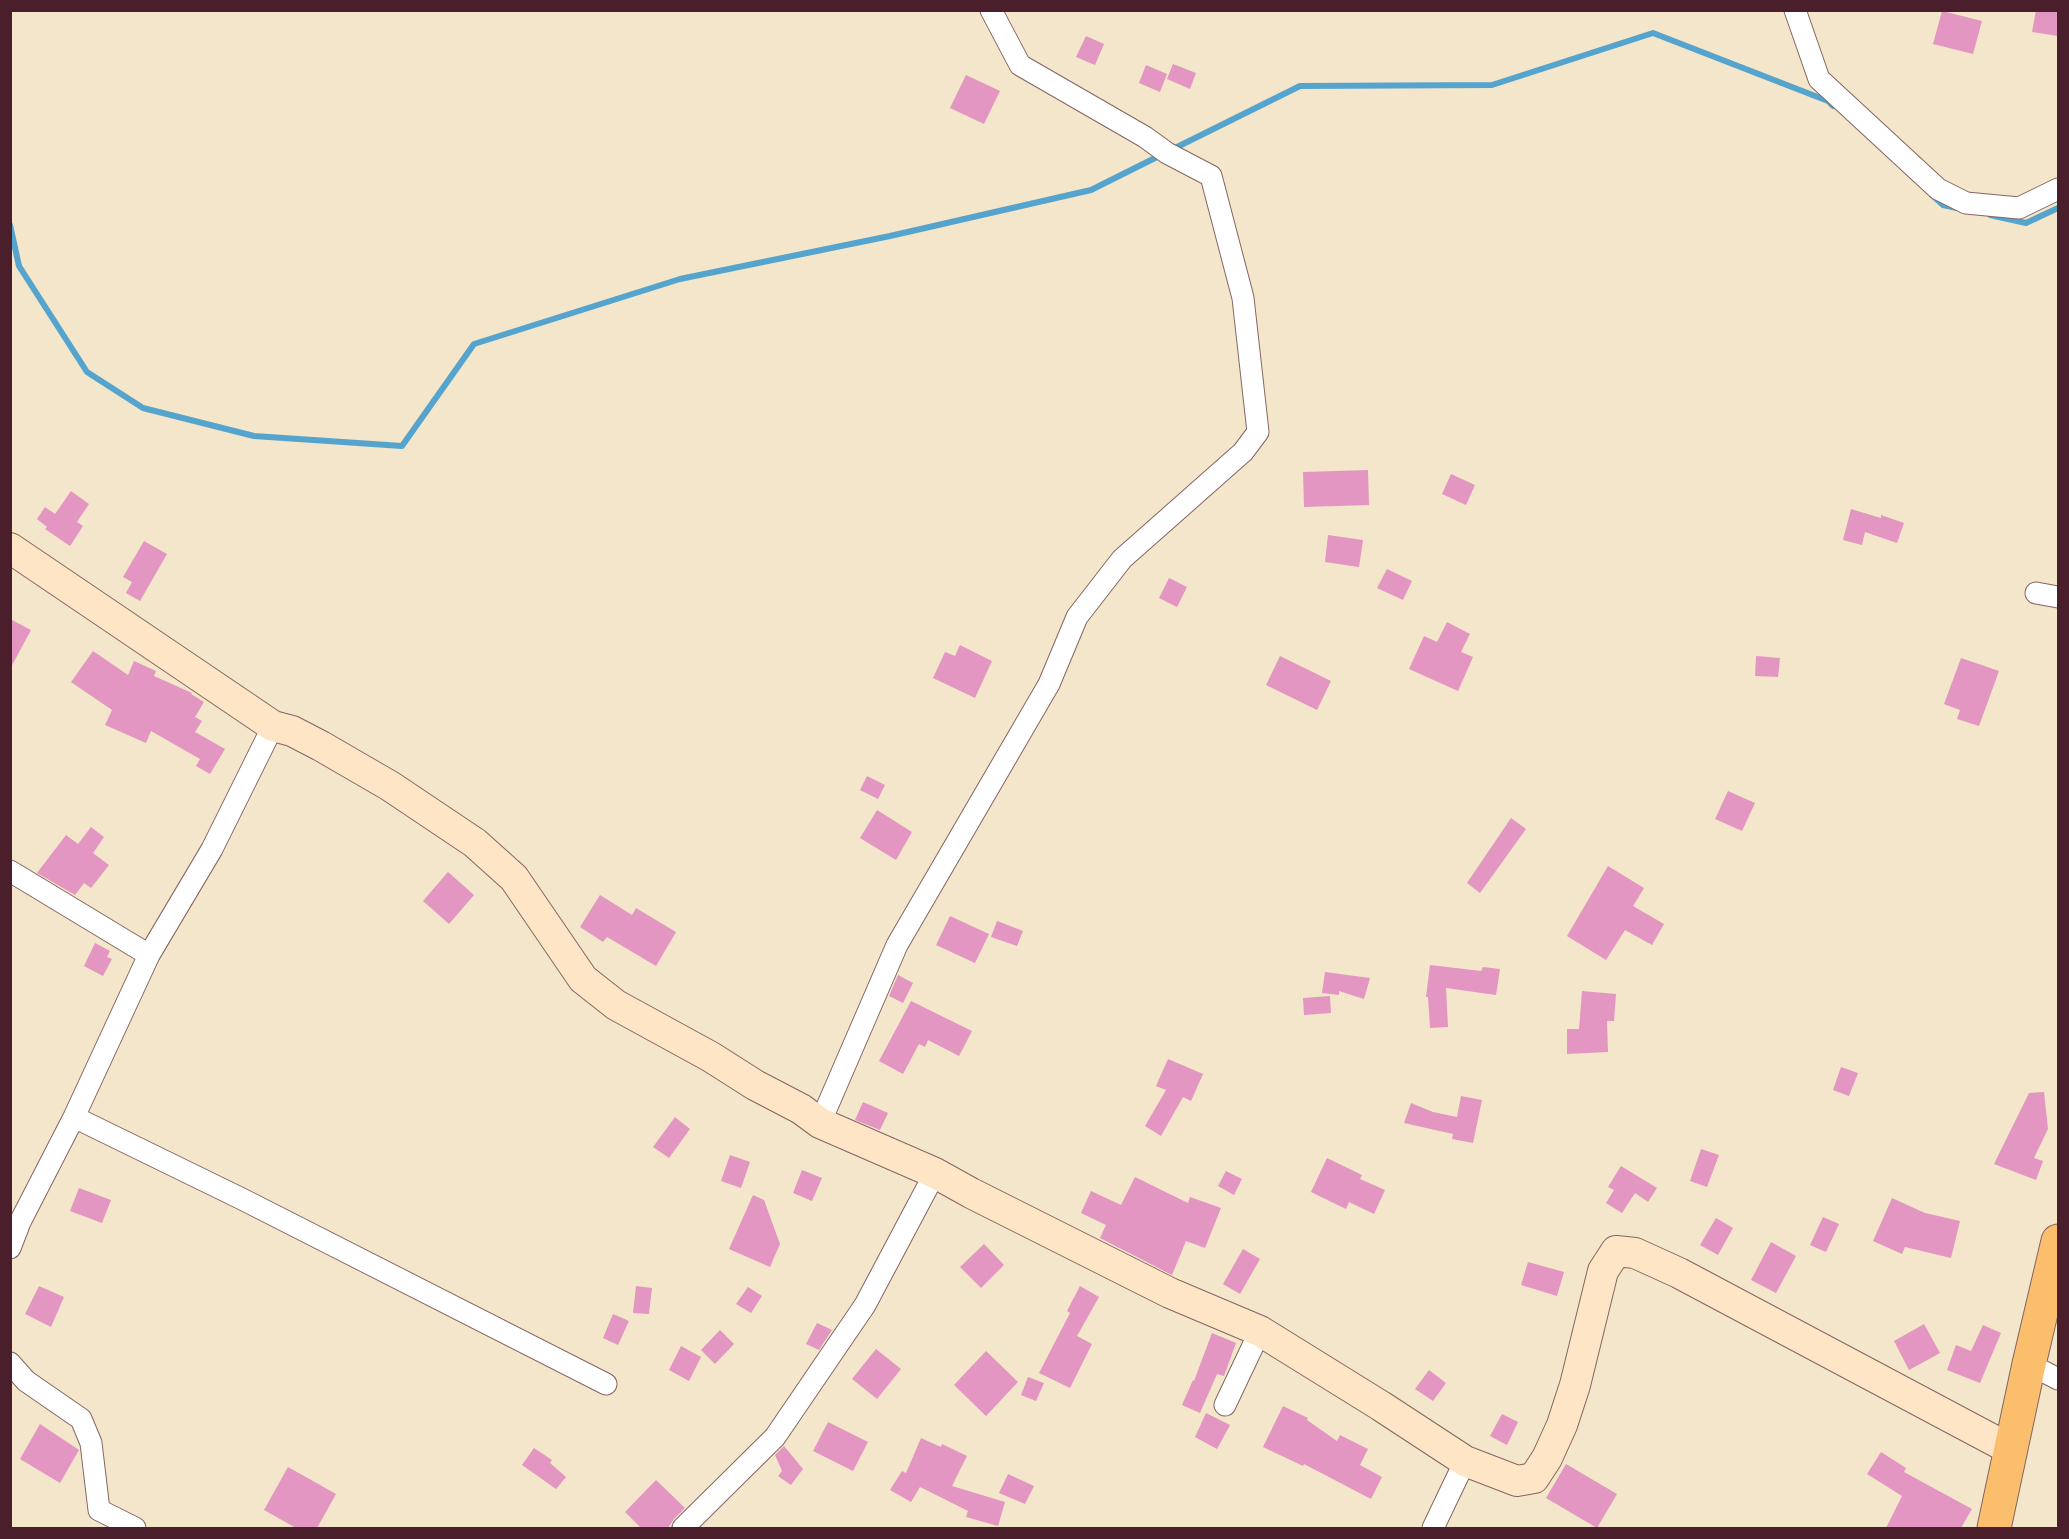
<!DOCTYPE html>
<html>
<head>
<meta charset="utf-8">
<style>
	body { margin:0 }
	#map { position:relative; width:2069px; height:1539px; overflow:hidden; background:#f3e6ca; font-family:Caveat,sans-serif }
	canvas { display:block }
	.frame { position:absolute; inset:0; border:12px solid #4a1f2b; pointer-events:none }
</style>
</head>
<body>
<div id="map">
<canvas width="2069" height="1539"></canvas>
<div class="frame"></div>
</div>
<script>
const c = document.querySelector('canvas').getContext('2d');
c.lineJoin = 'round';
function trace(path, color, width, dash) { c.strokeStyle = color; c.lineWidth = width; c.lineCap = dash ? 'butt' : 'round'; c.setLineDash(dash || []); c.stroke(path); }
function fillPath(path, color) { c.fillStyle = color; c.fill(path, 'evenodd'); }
trace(new Path2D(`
	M1173,149L1300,86L1492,85L1653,33L1828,101L1833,106
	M1932,195L1943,205L1957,208
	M1990,215L2026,223L2058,208
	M10,225L19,266L87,372L143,408L254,436L402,446L474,344L680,279L890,236L1091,190L1161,155`), '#55a4ce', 6);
fillPath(new Path2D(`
	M2036,10H2058V36L2032,32Z
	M1942,11L1982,21L1973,54L1933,44Z
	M1086,36L1104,44L1095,65L1076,57Z
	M1173,64L1196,73L1190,89L1167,79Z
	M1146,65L1167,74L1160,92L1139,83Z
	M966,75L1000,91L984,124L950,108Z
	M1368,470L1369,505L1304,507L1303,472Z
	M1451,474L1475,485L1466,505L1442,494Z
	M71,491L89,504L77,522L83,526L70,546L45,529L47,527L37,519L45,507L55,514Z
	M1851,509L1881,518V515L1904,523L1897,543L1865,532L1862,545L1843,540Z
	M1328,535L1363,540L1359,567L1325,562Z
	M144,541L167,554L140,601L126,593L132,582L123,577Z
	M1387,569L1412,581L1403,600L1377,588Z
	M1169,578L1187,587L1177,607L1159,598Z
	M10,619L31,630L10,669Z
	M1447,622L1470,634L1461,652L1473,657L1458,691L1409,669L1424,636L1437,642Z
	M960,645L992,661L975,698L933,678L945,652L955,656Z
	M93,651L128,675L134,661L156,671L154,676L192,693L191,694L204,702L195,717L202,721L195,732L225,749L210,774L196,766L200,759L151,731L146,743L105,725L112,710L71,682Z
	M1280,656L1331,681L1317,710L1266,685Z
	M1756,656L1780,658L1778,677L1755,676Z
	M1961,658L1999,671L1979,726L1957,719L1960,710L1944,704Z
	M867,776L885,785L878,799L860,790Z
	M1728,791L1755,803L1742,831L1715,819Z
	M877,810L912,832L896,860L860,838Z
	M1511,818L1526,829L1480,893L1467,883Z
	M91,827L104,837L93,853L109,865L91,888L84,883L75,895L37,873L66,835L78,844Z
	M1608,866L1644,888L1633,906L1664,924L1652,945L1625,930L1606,960L1567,936Z
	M448,872L474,895L449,924L423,901Z
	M600,895L632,915L636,908L676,932L656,966L607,937L603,942L580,927Z
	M950,916L989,934L975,963L936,945Z
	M997,921L1023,931L1017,946L991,937Z
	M95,943L110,951L107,957L112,959L103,976L84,966Z
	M1430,965L1481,971L1483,967L1500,969L1496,995L1446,988L1448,1027L1430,1028L1428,997H1426Z
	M1325,972L1370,978L1364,999L1339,991V995L1322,993Z
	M898,975L913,983L903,1003L889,996Z
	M1582,991L1616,994L1614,1021H1607L1608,1052L1567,1054V1029H1579Z
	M1330,996L1331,1013L1304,1015L1303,998Z
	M911,1001L972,1031L959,1056L928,1040L925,1047L919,1044L903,1074L879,1061Z
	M1168,1059L1203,1074L1191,1101L1183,1097L1161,1136L1145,1126L1166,1090L1156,1086Z
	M1841,1067L1858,1073L1849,1096L1833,1090Z
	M2044,1092L2048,1129L2034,1158L2043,1161L2036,1180L1994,1164L2029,1093Z
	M1461,1096L1482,1100L1473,1143L1452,1139L1453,1134L1404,1123L1411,1103L1433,1112L1457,1117Z
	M863,1102L888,1113L880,1130L855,1120Z
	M675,1117L690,1129L669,1158L653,1147Z
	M1701,1149L1719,1155L1707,1187L1690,1181Z
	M730,1155L750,1162L741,1188L721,1181Z
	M1327,1158L1362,1175L1360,1179L1385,1190L1374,1214L1349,1202L1346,1209L1311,1192Z
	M1621,1166L1657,1188L1648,1202L1635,1193L1622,1213L1606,1203L1614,1190L1608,1187Z
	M802,1170L822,1178L812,1201L793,1193Z
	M1226,1171L1242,1179L1234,1195L1218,1186Z
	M1135,1177L1188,1203L1190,1197L1221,1208L1205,1248L1186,1241L1172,1275L1100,1238L1106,1225L1081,1213L1091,1191L1121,1205Z
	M79,1188L111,1200L102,1223L70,1211Z
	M753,1195L764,1200L780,1244L770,1267L729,1249Z
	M1892,1198L1925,1213L1960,1221L1951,1258L1905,1247L1902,1254L1873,1241Z
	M1823,1217L1839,1224L1826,1252L1810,1245Z
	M1716,1218L1733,1228L1718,1255L1700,1245Z
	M1771,1242L1796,1256L1776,1293L1751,1280Z
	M984,1244L1004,1265L981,1288L960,1267Z
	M1243,1249L1260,1259L1240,1294L1223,1284Z
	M1528,1262L1564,1272L1557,1296L1521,1285Z
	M39,1286L64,1297L51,1327L25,1314Z
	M636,1286L652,1288L649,1314L633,1313Z
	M1080,1286L1099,1297L1077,1336L1092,1344L1070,1388L1039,1373L1070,1313L1067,1311Z
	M748,1287L762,1296L751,1313L736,1304Z
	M613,1314L629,1321L618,1345L603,1338Z
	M817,1323L832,1330L819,1350L806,1344Z
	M1924,1324L1940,1353L1909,1370L1894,1341Z
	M1983,1325L2001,1333L1980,1383L1947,1370L1956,1345L1971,1351Z
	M720,1330L734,1344L715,1364L701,1350Z
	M1212,1333L1236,1343L1224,1376L1217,1374L1200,1413L1182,1405L1193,1380L1194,1381Z
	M681,1346L701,1357L689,1381L669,1370Z
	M876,1349L901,1369L877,1399L852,1379Z
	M986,1351L1018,1382L986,1416L954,1385Z
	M1429,1370L1446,1383L1433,1401L1415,1389Z
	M1028,1377L1044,1383L1036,1401L1021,1395Z
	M1283,1406L1308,1418L1307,1420L1337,1441L1340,1435L1368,1449L1360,1465L1382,1477L1371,1499L1304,1464L1303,1466L1263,1447Z
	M1206,1413L1230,1425L1217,1449L1195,1437Z
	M1502,1414L1518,1422L1507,1445L1490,1436Z
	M828,1422L868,1442L853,1471L813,1451Z
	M40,1424L79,1450L60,1483L20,1459Z
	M921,1438L941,1447L942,1444L967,1456L952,1486L1005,1502L998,1526L966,1517L968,1511L920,1487L911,1502L890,1490L902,1471L906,1473Z
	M784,1446L803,1469L791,1485L778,1476L782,1471L775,1455Z
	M534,1448L552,1460L550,1463L566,1477L556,1489L522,1465Z
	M1881,1452L1906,1468L1904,1472L1972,1509L1961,1528H1886L1902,1496L1867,1474Z
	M1566,1464L1617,1494L1597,1528L1546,1498Z
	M288,1467L336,1494L317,1528H296L264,1510Z
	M1008,1474L1034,1486L1025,1504L999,1493Z
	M656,1480L685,1508L674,1519L668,1528H641L625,1512Z`), '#e296c1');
const street = new Path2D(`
	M1795,10L1819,79L1938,189L1966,203L2019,208L2058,189
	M2036,593L2058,597
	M10,871L149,955
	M74,1117L242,1199L606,1384
	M820,1123L897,945L1049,684L1077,617L1122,559L1243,452L1258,432L1243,298L1211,176L1167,153L1145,137L1020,65L991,10
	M10,1248L20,1222L74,1117L149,955L212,849L273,726
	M10,1363L26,1381L81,1419L91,1443L99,1510L135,1528
	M2029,1364L2058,1379
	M1225,1405L1260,1331
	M683,1528L775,1437L865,1305L935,1173
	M1433,1528L1465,1461`);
const secondary = new Path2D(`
	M10,548L273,726L292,731L321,746L390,786L475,843L514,878L583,979L616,1005L711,1057L755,1085L801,1109L820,1123L935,1173L971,1193L1170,1293L1260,1331L1381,1406L1465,1461L1517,1481L1534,1478L1547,1458L1562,1425L1575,1385L1603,1271L1616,1251L1635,1253L1679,1273L2010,1449`);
const primary = new Path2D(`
	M1994,1528L2029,1364L2058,1241`);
trace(street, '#856563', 23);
trace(secondary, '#856563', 32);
trace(primary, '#856563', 35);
trace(street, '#fff', 21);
trace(secondary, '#fde5c5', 30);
trace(primary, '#fabe6d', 33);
</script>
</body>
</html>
